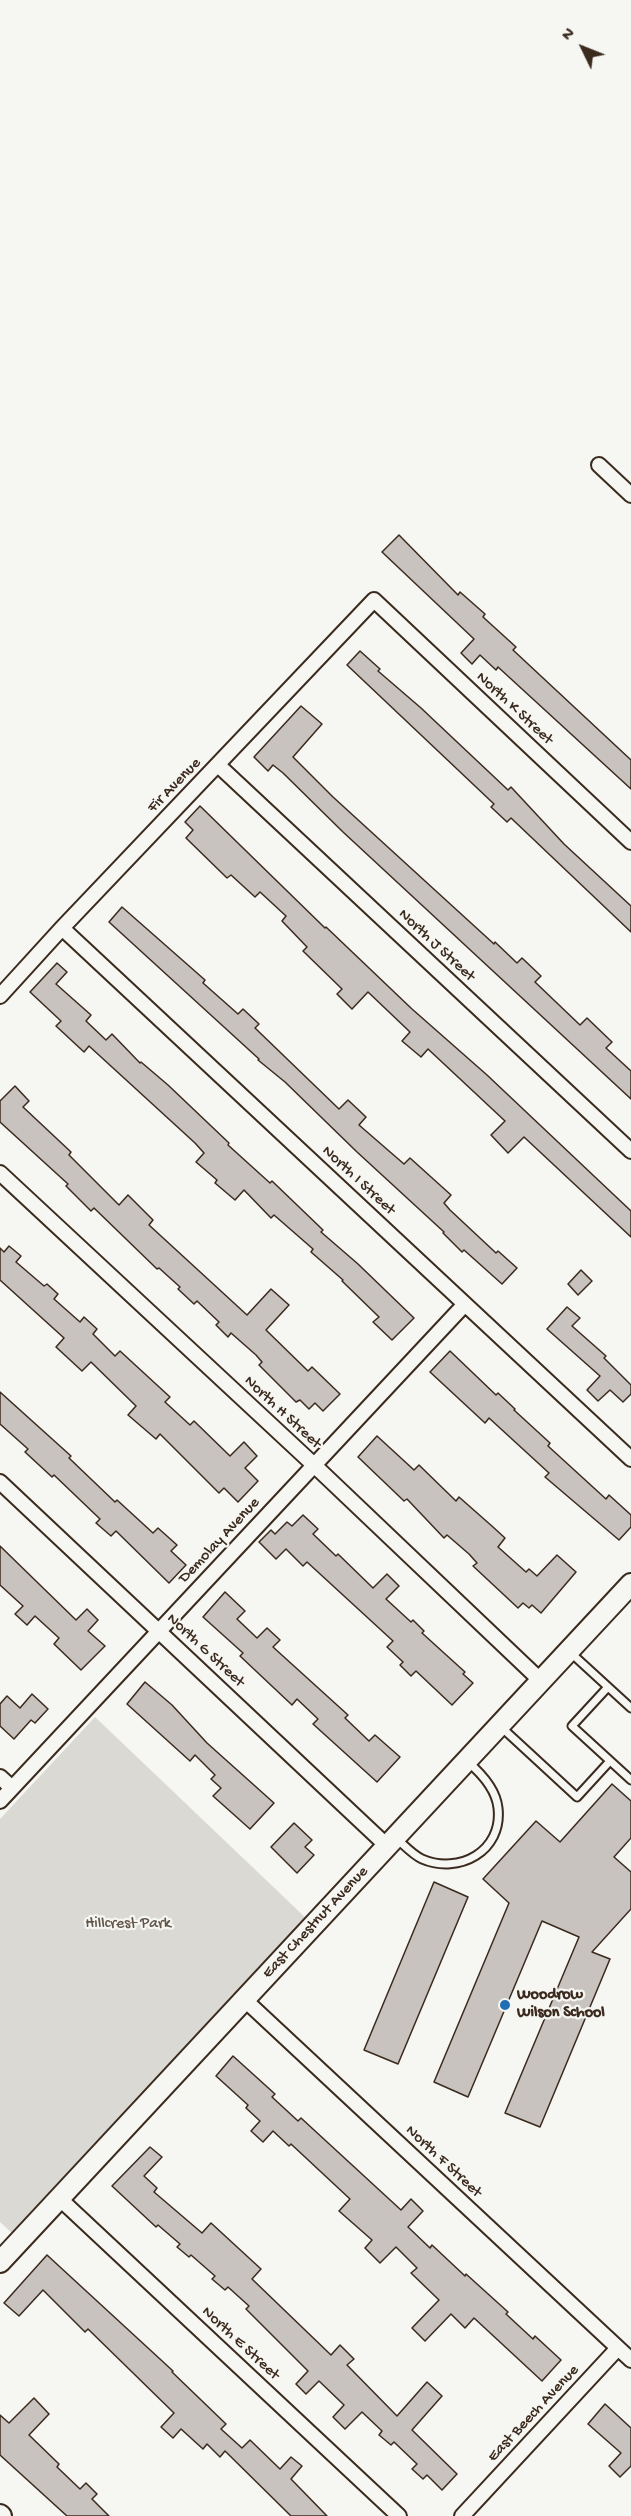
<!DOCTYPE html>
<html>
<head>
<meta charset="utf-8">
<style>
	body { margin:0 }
	#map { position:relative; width:631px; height:2516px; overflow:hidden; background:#f6f6f2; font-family:"Gochi Hand",sans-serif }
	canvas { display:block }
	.north { position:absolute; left:553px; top:18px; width:60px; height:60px; -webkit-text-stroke:4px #f6f6f2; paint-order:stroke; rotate:313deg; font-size:16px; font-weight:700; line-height:24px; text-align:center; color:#3b2a1e }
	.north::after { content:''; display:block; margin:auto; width:21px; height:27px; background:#3b2a1e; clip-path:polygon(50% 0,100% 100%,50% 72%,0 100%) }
</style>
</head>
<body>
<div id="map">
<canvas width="631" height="2516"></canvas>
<div class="north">N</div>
</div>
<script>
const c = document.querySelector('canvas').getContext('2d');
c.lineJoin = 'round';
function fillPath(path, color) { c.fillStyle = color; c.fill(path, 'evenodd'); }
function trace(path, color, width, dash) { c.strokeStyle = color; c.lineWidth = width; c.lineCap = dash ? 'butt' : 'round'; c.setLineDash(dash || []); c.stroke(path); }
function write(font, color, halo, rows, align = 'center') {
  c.font = font + ' "Gochi Hand",sans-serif'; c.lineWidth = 4.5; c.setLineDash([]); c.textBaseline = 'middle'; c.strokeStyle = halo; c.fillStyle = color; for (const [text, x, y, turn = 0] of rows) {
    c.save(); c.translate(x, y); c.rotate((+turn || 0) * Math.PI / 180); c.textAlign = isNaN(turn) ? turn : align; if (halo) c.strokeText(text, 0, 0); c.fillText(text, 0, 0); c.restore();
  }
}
fillPath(new Path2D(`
	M95,1717L309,1921L13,2234L0,2222V1819Z`), '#dad9d3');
const building = new Path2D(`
	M399,535L458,595L460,592L485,614L483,617L516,647L513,650L631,760V789L498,667L496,670L480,655L472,664L461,653L474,639L382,552Z
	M360,651L380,669L378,671L421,708L508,790L511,787L564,844L631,906V932L511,818L507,822L491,807L494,804L347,665Z
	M301,706L322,724L293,757L333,797L494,944L495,942L517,963L522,958L541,976L535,982L580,1025L587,1018L612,1042L606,1048L631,1071V1099L343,832L283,773L273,765L268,771L254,757Z
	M200,806L325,928L326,927L412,1009L487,1075L631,1211V1237L524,1137L508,1153L491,1135L505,1121L428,1049L421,1057L402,1041L410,1032L368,992L352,1009L337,994L342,989L303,951L307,947L282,921L286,916L260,892L255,897L231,875L227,878L186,838L193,830L185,822Z
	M122,907L205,980L203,983L238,1014L243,1009L259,1024L255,1028L339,1109L348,1100L366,1117L359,1125L404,1164L410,1158L451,1195L444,1203L450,1210L496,1253L498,1251L517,1268L502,1284L464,1250L462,1252L443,1233L444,1232L357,1152L285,1082L258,1060L259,1059L109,922Z
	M57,963L67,972L56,984L91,1015L86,1021L106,1040L112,1034L140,1063L141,1062L168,1085L229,1143L228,1145L270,1183L272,1181L323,1230L321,1232L358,1264L414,1318L392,1340L373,1322L379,1317L342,1281L343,1280L311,1252L313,1249L274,1215L271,1218L244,1190L235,1200L215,1183L217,1180L196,1162L204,1153L195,1143L89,1046L84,1052L56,1026L61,1021L30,992Z
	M15,1086L29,1101L23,1107L71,1152L69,1155L119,1205L128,1195L153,1220L149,1225L247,1315L271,1289L289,1305L266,1330L308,1371L312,1367L340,1394L323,1411L315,1403L309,1409L300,1400L296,1402L259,1365L262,1362L256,1355L231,1333L228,1337L216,1325L219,1322L197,1301L194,1304L178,1289L180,1287L159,1268L157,1269L94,1208L91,1211L66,1186L68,1184L0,1122V1101Z
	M9,1246L21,1256L16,1262L44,1286L47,1284L58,1294L54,1299L80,1322L84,1317L97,1329L93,1334L115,1356L120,1351L170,1397L165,1402L190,1425L194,1421L230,1456L244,1442L257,1456L245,1468L258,1481L238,1502L224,1488L219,1493L160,1434L156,1439L128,1415L136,1406L91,1362L82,1371L56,1347L64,1338L0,1280V1248L4,1252Z
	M581,1270L592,1281L578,1295L568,1284Z
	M567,1307L580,1318L572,1326L606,1356L604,1358L631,1385V1394L623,1402L610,1390L598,1401L587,1390L600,1376L547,1329Z
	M450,1351L496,1395L498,1393L515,1409L514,1410L550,1443L548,1446L606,1499L609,1495L631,1515V1527L619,1540L545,1477L549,1473L489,1418L485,1423L430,1372Z
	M0,1392L71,1456L69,1458L115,1502L117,1500L153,1533L158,1528L177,1545L171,1551L186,1565L169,1583L116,1531L111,1536L96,1523L100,1519L54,1475L52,1477L25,1452L28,1449L0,1424Z
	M377,1436L414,1470L419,1465L456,1501L459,1497L493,1527L505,1538L498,1547L526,1572L529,1569L537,1576L557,1555L576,1572L541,1613L532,1605L529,1608L523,1603L518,1608L473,1566L477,1563L469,1554L447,1535L444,1538L407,1499L404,1501L358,1457Z
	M303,1515L318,1529L313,1534L336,1556L338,1554L373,1588L387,1574L399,1586L386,1599L411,1622L413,1620L424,1631L422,1633L465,1672L463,1674L473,1683L452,1705L416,1671L411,1676L400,1665L403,1662L387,1647L393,1641L307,1562L303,1566L286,1549L276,1559L259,1542L271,1530L275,1534L287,1522L292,1526Z
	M0,1546L76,1620L87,1609L98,1620L88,1631L105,1646L81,1670L54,1644L59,1638L35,1616L27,1625L15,1614L23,1606L0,1585Z
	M225,1592L245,1611L237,1619L257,1638L267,1628L280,1640L273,1647L348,1715L345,1718L369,1741L375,1735L400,1757L377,1782L313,1724L318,1719L297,1699L292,1705L240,1656L243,1653L203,1617Z
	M145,1682L172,1705L207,1743L274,1803L250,1829L213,1796L221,1788L211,1779L215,1775L195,1755L190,1761L127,1704Z
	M32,1694L48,1709L35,1723L31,1720L14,1739L0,1726V1704L7,1696L20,1708Z
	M612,1784L631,1801V1838L614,1857L631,1872V1909L592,1952L610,1959L540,2127L505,2113L579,1937L542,1921L468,2097L434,2082L509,1903L483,1879L536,1821L560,1842Z
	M294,1823L312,1840L305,1847L314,1855L297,1873L271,1847Z
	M434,1882L468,1897L398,2064L364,2050Z
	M233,2056L275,2094L272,2097L298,2121L301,2118L401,2210L411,2199L423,2211L408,2227L430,2248L432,2245L465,2276L466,2274L508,2312L506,2314L533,2339L535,2336L561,2360L542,2381L474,2318L465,2328L451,2314L425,2341L412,2328L439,2300L411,2273L417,2268L396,2247L380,2263L365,2248L372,2240L339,2211L350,2199L291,2144L289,2146L273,2131L263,2142L251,2131L260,2121L246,2108L248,2105L216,2076Z
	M150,2147L162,2157L144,2176L157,2188L154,2192L202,2233L211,2223L261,2269L252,2279L331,2355L340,2345L354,2359L347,2365L397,2416L427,2382L442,2396L412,2430L457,2474L442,2490L427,2475L423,2479L412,2469L417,2464L394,2442L391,2445L379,2435L382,2431L362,2412L345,2429L333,2417L344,2405L319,2381L306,2394L296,2384L308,2371L246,2309L249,2306L228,2287L225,2290L212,2279L215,2276L191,2255L189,2257L177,2247L180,2244L158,2225L156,2227L112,2186Z
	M47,2255L173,2371L172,2372L226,2424L221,2429L242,2448L250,2440L280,2469L291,2457L302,2466L291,2479L327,2516H291L225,2451L220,2457L207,2444L203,2449L181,2429L173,2438L161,2427L174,2413L88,2329L85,2332L43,2290L19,2316L4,2303Z
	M34,2398L49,2414L29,2435L59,2464L57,2467L80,2489L86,2483L97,2494L92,2499L109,2516H67L0,2455V2415L9,2423Z
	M605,2404L631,2428V2466L620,2477L609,2466L621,2453L588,2424Z`);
fillPath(building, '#c8c3be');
trace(building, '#3b2a1e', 1.5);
const lane = new Path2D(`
	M571,1653L631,1708
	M608,1687L572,1726L631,1780
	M500,1726L577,1797L610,1761
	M397,1839C404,1845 413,1855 422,1859C459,1875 503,1851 498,1808C496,1789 482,1774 468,1762`);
const street = new Path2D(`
	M599,465L631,495
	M218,765L631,1151
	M62,928L631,1459
	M0,996L62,928L374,600L631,842
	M0,1173L314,1465L540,1680
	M0,1482L387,1846
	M0,1777L12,1788
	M0,1801L465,1304
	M245,2000L631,2360
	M59,2198L399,2516
	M462,2516L618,2348`);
const secondary = new Path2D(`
	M0,2262L631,1584
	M0,2515L1,2516`);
trace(lane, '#3b2a1e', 11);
trace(street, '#3b2a1e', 18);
trace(secondary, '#3b2a1e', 24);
trace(lane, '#f6f6f2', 7);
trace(street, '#f6f6f2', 14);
trace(secondary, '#f6f6f2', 20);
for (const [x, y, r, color] of [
	[505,2005,6,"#1f6fb2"]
]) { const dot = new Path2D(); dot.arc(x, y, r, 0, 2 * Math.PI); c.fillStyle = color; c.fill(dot); trace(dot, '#f6f6f2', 2); }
write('16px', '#3b2a1e', '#f6f6f2', [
	["North K Street",514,709,43],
	["Fir Avenue",175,786,-46],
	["North J Street",436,946,43],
	["North I Street",358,1181,43],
	["North H Street",282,1413,43],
	["Demolay Avenue",220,1541,-47],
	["North G Street",205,1651,43],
	["East Chestnut Avenue",316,1923,-47],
	["North F Street",443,2162,43],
	["North E Street",240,2344,43],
	["East Beech Avenue",534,2414,-47]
]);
write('16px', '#63564b', '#f6f6f2', [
	["Hillcrest Park",128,1925]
]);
write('bold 16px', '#3b2a1e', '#f6f6f2', [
	["Woodrow",517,1996],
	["Wilson School",517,2014]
], 'left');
</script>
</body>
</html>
